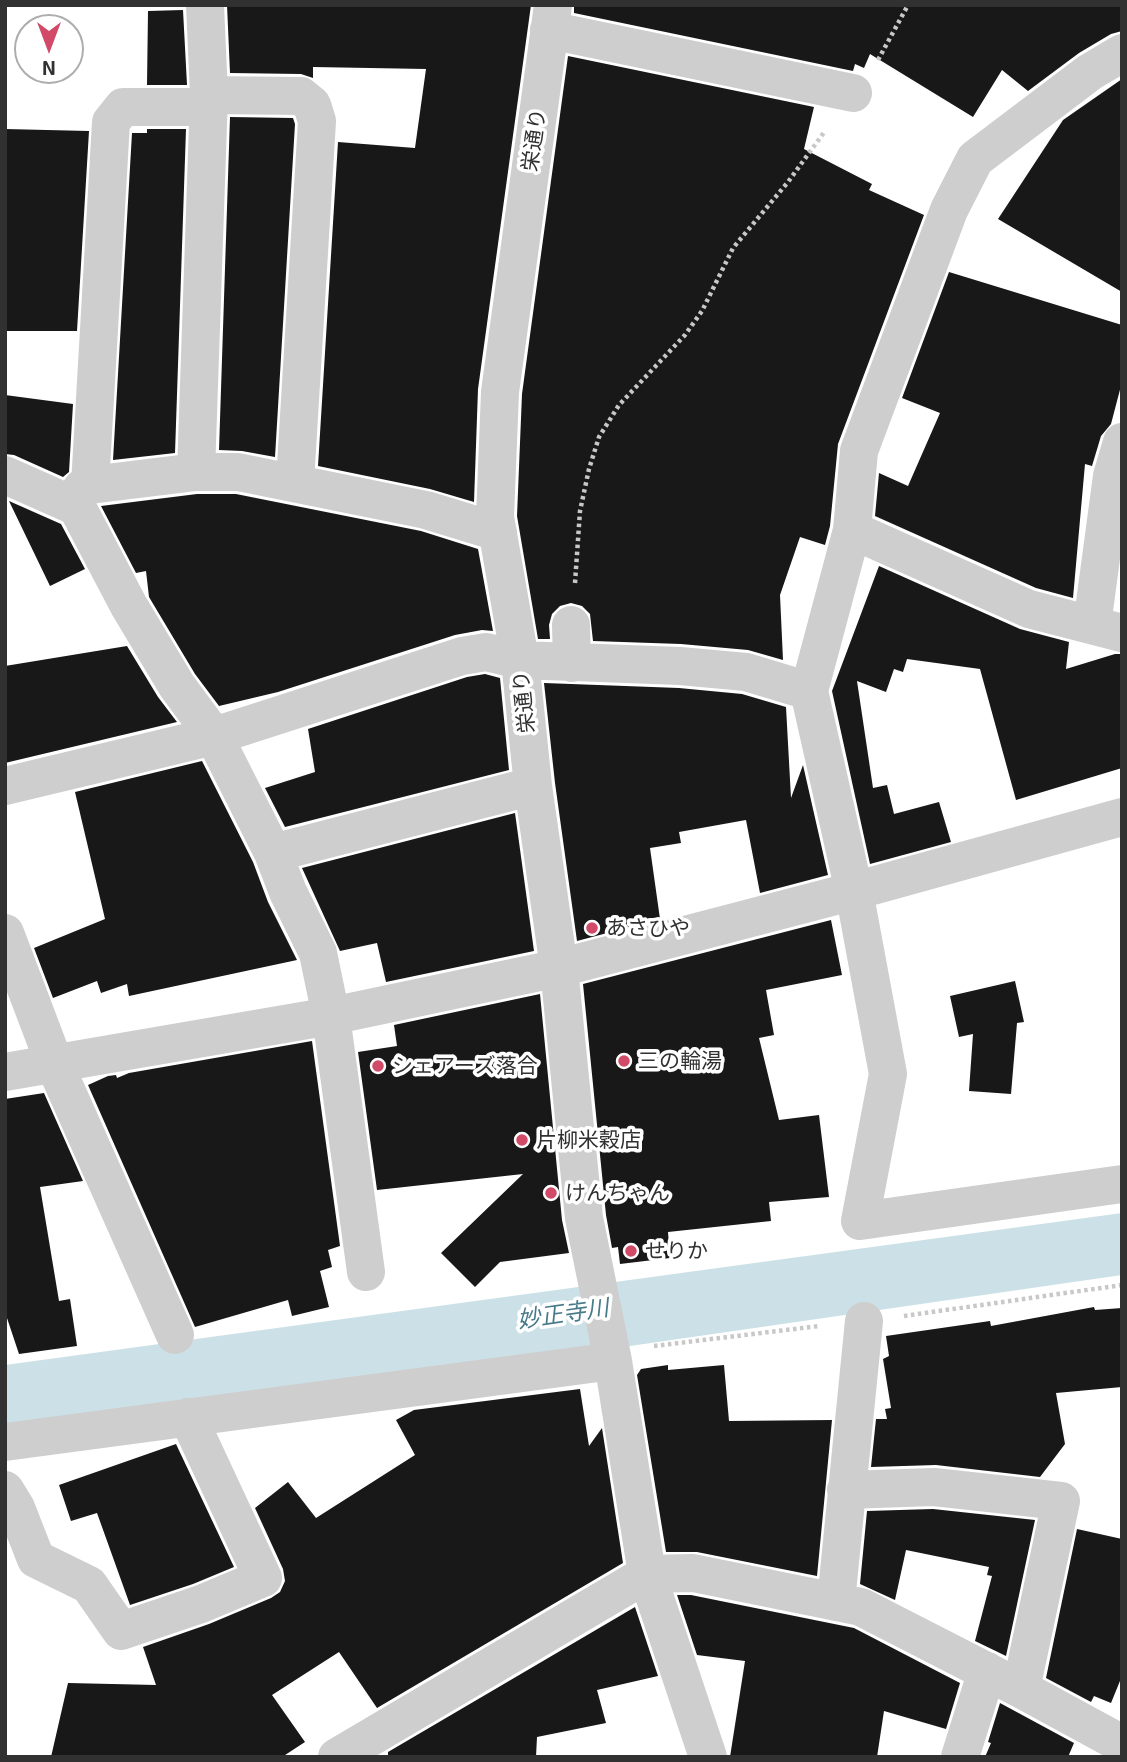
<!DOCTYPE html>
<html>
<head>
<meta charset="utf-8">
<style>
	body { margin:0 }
	#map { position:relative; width:1127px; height:1762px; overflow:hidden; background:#fff; font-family:"Exo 2",sans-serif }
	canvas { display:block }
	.frame { position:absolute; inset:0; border:7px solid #313131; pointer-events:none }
	.north { position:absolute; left:14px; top:14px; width:70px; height:70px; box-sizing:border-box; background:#fff; border:2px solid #adadad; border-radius:50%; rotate:180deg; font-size:19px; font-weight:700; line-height:28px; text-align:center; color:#313131 }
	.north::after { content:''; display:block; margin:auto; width:24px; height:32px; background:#d14a68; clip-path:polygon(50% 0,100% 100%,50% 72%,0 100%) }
</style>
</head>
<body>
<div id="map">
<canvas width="1127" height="1762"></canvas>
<div class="frame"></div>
<div class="north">N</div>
</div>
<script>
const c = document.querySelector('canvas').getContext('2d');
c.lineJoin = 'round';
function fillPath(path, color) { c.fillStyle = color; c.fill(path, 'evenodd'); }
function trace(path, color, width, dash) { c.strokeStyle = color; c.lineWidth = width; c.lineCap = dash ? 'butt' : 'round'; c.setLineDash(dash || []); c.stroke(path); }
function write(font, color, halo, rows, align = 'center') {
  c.font = font + ' "Exo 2","Noto Sans JP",sans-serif'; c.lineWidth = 7; c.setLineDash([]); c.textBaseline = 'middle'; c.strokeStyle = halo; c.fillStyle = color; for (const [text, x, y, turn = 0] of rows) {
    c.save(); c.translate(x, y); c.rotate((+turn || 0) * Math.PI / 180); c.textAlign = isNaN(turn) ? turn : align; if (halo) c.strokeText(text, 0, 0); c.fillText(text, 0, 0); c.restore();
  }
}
fillPath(new Path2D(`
	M1122,1213V1275L630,1346L5,1430V1365Z`), '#cce1e7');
fillPath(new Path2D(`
	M227,5H531L478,389L474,502L430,489L318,466L338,142L415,148L426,69L313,67V78L301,74L230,73Z
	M574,5H1122V31L1111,34L1079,53L1028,91L1002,70L973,117L870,54L864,68L855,64L853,71L574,13Z
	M183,10L187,85H147L148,11Z
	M568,56L814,107L804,149L872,184L869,190L924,215L838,444L830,526L825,545L800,537L780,595L783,660L748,650L681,644L593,641L590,614L582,606L571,603L560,606L552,614L549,625L550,639H538L517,516L522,394Z
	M1122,79V292L998,219L1063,120Z
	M230,117L293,118L295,124L275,457L242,451L219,450Z
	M5,129L89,131L77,331H5Z
	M147,129H186L175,453L113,460L132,133H147Z
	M949,272L1122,325V382L1111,424L1101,436L1092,466L1085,464L1073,598L1036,588L875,516L879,473L908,486L940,413L902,398Z
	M5,395L73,404L69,472L63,477L14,455L5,454Z
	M197,494H236L421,531L478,549L493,631L482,630L455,635L278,692L219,706L195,674L149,597L146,571L136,573L101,506Z
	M9,501L61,524L85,569L50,586Z
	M879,566L1020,629L1069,642L1066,669L1115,654H1122V768L1016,800L980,669L907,659L903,672L894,669L886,692L857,681L873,788L887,785L894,814L939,802L951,842L870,864L832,691Z
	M127,646L158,697L177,722L5,763V666Z
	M485,674L500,678L509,770L285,827L265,788L315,772L308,729L467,677Z
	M544,683L679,688L742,694L786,707L791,798L803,765L828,875L760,893L746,820L679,832L681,843L650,848L660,919L577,941L555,783Z
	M202,761L253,862L268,902L297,960L129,996L127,984L101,993L97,981L53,998L34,948L105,919L75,792Z
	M515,813L534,951L386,982L377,943L340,951L302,868Z
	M831,920L842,975L766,990L774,1035L759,1038L779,1120L819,1115L829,1197L769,1202L771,1221L668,1232L670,1258L620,1264L618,1247L612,1248L606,1215L583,984Z
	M1015,981L1024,1022L1017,1023L1011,1094L969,1091L973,1034L959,1037L950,996Z
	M540,994L562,1220L569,1253L500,1262L475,1287L441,1253L523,1174L377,1190L358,1052L397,1046L394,1025Z
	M312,1041L340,1246L328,1250L332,1267L320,1271L329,1307L292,1316L288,1300L195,1327L88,1085L108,1076L116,1075L117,1078L129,1073Z
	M44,1093L83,1181L40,1187L59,1301L70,1299L77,1346L19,1354L5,1312V1099Z
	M1094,1307L1095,1310L1122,1308V1387L1056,1393L1065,1444L1040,1477L936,1465L871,1467L876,1419H887L885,1409L891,1408L883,1359L889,1356L886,1336L990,1321L991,1326Z
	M668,1365V1370L724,1365L729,1421L832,1420L817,1576L697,1552H666L637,1375L641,1369Z
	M580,1389L589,1446L602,1428L623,1563L377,1708L339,1652L272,1695L305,1742L282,1757H51L68,1683L156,1685L143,1647L209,1624L271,1598L280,1592L285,1581L283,1569L255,1508L288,1482L316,1518L415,1455L396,1420L414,1410Z
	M176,1444L234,1567L193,1584L130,1605L97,1513L71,1521L59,1485Z
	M933,1509L1035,1520L1006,1656L975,1641L992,1576L987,1575L989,1567L906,1550L895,1600L860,1584L867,1511Z
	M1077,1529L1122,1539V1676L1111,1703L1094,1696L1091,1702L1046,1678Z
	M677,1595H691L854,1628L960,1683L946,1729L884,1711L877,1757H730L745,1661L697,1655Z
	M635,1607L658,1676L597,1690L606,1723L537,1737L536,1757H388V1752Z
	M1000,1703L1074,1743L1068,1757H985L991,1743L988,1742Z`), '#181818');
trace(new Path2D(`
	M878,60L908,5
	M575,583L580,511L589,469L599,437L619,405L685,335L702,311L733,248L788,182L825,131
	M904,1316L1122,1285
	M654,1346L819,1326`), '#c8c8c8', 4.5, [3.5, 3.5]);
trace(new Path2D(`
	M553,5L500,392L495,517L520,660L533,786L559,968L584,1218L613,1361L647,1574L708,1757
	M549,30L853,93
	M1122,53L1090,72L975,159L949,210L859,451L852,530L809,691L854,891L888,1074L860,1221L1122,1184
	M209,95L301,96L312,105L317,121L295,482
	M196,472L209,95L205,5
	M5,475L77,507L129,606L177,686L214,736L273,853L288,892L318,953L331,1016L366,1272
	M90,485L111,122L123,107H208
	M74,500L82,488L90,485L196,472H238L426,510L498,532
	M852,530L1029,609L1122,633
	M571,625L572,663
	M1092,625L1112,476L1122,442
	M5,786L214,736L462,656L486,652L520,660L680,666L746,672L809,691
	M273,853L533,786
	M5,933L55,1065L175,1335
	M5,1072L331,1016L559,968L854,891L1122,817
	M5,1442L613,1361
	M5,1490L16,1508L36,1559L89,1585L121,1631L201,1604L263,1578L188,1417
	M846,1490L934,1487L1061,1501L1021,1689
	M836,1602L864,1321
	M337,1757L647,1574L693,1573L861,1607L1021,1689L1122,1744
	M960,1757L987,1671`), '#cecece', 38);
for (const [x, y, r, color] of [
	[592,928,7,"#d14a68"],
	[624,1061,7,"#d14a68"],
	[378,1066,7,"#d14a68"],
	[522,1140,7,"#d14a68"],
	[551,1193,7,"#d14a68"],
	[631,1251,7,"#d14a68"]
]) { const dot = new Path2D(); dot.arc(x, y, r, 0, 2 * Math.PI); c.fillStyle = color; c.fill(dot); trace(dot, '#fff', 2.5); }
write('21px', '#313131', '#fff', [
	["栄通り",534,140,-82],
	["栄通り",524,702,-96]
]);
write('21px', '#313131', '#fff', [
	["あさひや",606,928],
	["三の輪湯",638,1061],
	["シェアーズ落合",392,1066],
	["片柳米穀店",536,1140],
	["けんちゃん",565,1193],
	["せりか",645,1251]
], 'left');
write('italic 23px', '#487a8a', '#fff', [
	["妙正寺川",563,1314,-8]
]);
</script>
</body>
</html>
